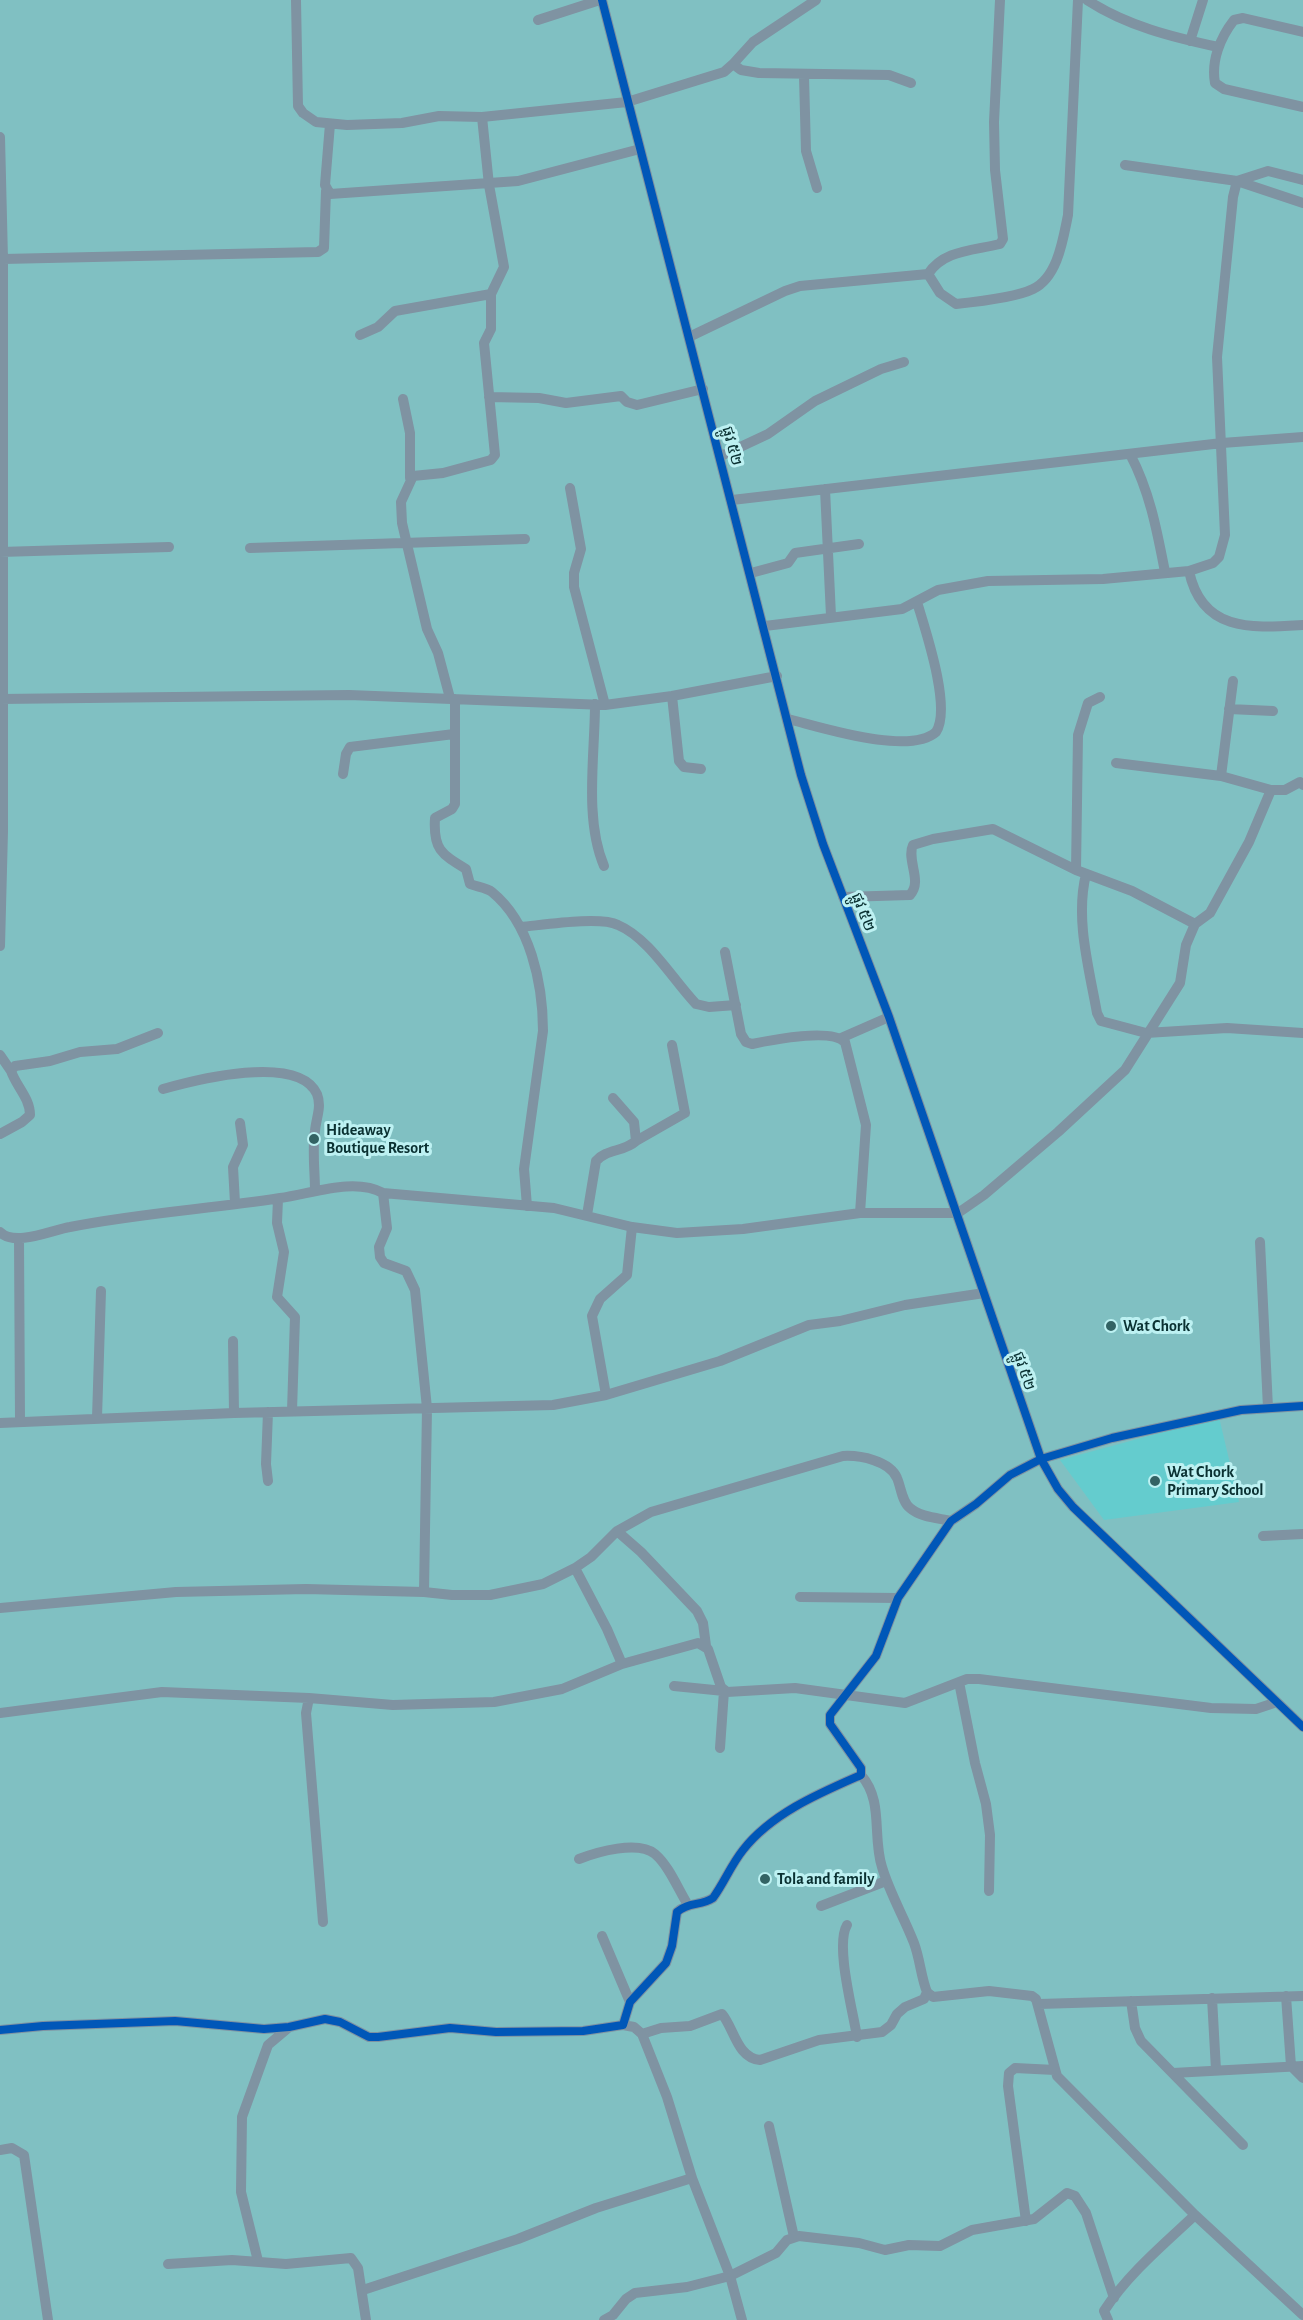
<!DOCTYPE html>
<html>
<head>
<meta charset="utf-8">
<style>
	body { margin:0 }
	canvas { display:block; background:#80c0c2 }
</style>
</head>
<body>
<canvas width="1303" height="2320"></canvas>
<script>
const c = document.querySelector('canvas').getContext('2d');
c.lineJoin = 'round';
function fillPath(path, color) { c.fillStyle = color; c.fill(path, 'evenodd'); }
function trace(path, color, width, dash) { c.strokeStyle = color; c.lineWidth = width; c.lineCap = dash ? 'butt' : 'round'; c.setLineDash(dash || []); c.stroke(path); }
function write(font, color, halo, rows, align = 'center') {
  c.font = font + ' "Alegreya Sans","Noto Sans Khmer",sans-serif'; c.lineWidth = 6; c.setLineDash([]); c.textBaseline = 'middle'; c.strokeStyle = halo; c.fillStyle = color; for (const [text, x, y, turn = 0] of rows) {
    c.save(); c.translate(x, y); c.rotate((+turn || 0) * Math.PI / 180); c.textAlign = isNaN(turn) ? turn : align; if (halo) c.strokeText(text, 0, 0); c.fillText(text, 0, 0); c.restore();
  }
}
fillPath(new Path2D(`
	M1219,1417L1239,1502L1104,1520L1060,1460Z`), '#64ccce');
trace(new Path2D(`
	M296,0L298,106L303,113L316,122L347,125L402,123L439,116L482,117L627,102L724,72L733,64L741,70L759,73L889,75L911,83
	M602,0L801,775L823,844L889,1017L1041,1459L1058,1489L1073,1507L1303,1727
	M1000,0L994,122L995,170L1003,239L1000,244C972,251 944,250 928,274L940,293L956,304C975,302 1017,297 1033,289C1058,277 1063,239 1068,215L1078,0
	M1087,0C1127,26 1172,37 1218,47
	M538,20L600,0
	M1303,32L1243,18L1234,20C1220,38 1211,61 1215,83L1224,89L1303,107
	M1190,41L1203,0
	M733,64L753,42L816,0
	M804,76L806,151L817,188
	M330,124L325,185L330,194L518,181L640,149
	M0,137L3,259L318,252L324,248L326,191
	M1125,165L1237,181L1303,203
	M0,259H3V831L0,946
	M360,335L378,327L395,311L491,294
	M689,337L785,291L800,286L928,274
	M489,397L539,398L566,403L621,396L627,402L637,405L703,389
	M403,399L410,433V478
	M1130,454C1150,492 1157,531 1165,572
	M721,456L768,434L815,401L881,369L904,362
	M570,488L581,549L574,573V587L605,705
	M825,489L831,616
	M732,500L1222,443L1303,437
	M250,548L525,539
	M0,552L169,547
	M1189,571C1202,633 1253,628 1303,625
	M751,573L788,563L795,553L859,544
	M765,626L902,609L938,590L988,581L1103,579L1189,571L1213,563L1219,557L1225,535L1217,357L1233,197L1237,181L1268,171L1303,180
	M672,696L679,761L684,767L701,769
	M450,698L438,653L427,629L402,523L401,502L413,476L443,473L491,460L495,455L484,343L491,329V294L504,267L489,185L482,117
	M0,699L349,695L605,705L672,696L777,676
	M455,699V804L452,809L435,818C433,849 441,854 466,869L470,884C477,887 486,887 492,892C530,923 543,983 543,1031L524,1169L527,1206
	M595,704C595,754 584,819 604,866
	M1229,709L1273,711
	M788,719C821,727 909,756 936,732C952,708 925,629 917,602
	M1116,763L1221,776L1271,790
	M343,774L346,754L350,747L454,734
	M1221,776L1233,681
	M1076,870L1078,735L1088,703L1100,697
	M1086,874C1075,919 1089,968 1097,1013L1101,1021L1146,1033L1227,1028L1303,1033
	M843,897L910,895C923,881 906,860 913,845L933,839L993,829L1076,870L1132,891L1195,924
	M521,927C543,925 600,916 618,925C649,938 673,980 696,1004L709,1007L736,1005
	M725,952L741,1034L746,1042L752,1044C772,1040 830,1028 845,1042L866,1125L860,1213
	M841,1038L889,1017
	M0,1055L11,1071
	M163,1089C195,1080 298,1053 317,1094C322,1107 316,1118 315,1131C312,1150 315,1172 315,1191
	M0,1134L22,1122L30,1115C30,1098 16,1086 11,1071L15,1066L50,1061L80,1052L117,1049L158,1033
	M636,1141L685,1113L672,1045
	M383,1193L387,1228L379,1247L380,1257L384,1263L406,1271L415,1290L427,1408L424,1592
	M278,1199L277,1223L284,1252L277,1297L295,1317L292,1411
	M235,1203L233,1167L243,1145L240,1123
	M587,1215L596,1161C606,1149 624,1152 636,1141L634,1122L613,1098
	M0,1232C15,1247 52,1230 70,1227C140,1213 210,1209 280,1198C311,1194 354,1177 383,1193L554,1208L632,1227L677,1233L743,1229L860,1213H958L984,1195L1058,1132L1125,1070L1180,983L1186,945L1195,924L1210,913L1249,842L1271,790H1285L1300,782L1303,785
	M19,1238L20,1422
	M1260,1242L1268,1408
	M233,1341L234,1413
	M606,1395L592,1316L600,1299L627,1275L632,1227
	M268,1412L266,1464L268,1481
	M97,1418L101,1291
	M0,1423L234,1413L553,1405L606,1395L720,1361L809,1325L840,1321L905,1305L984,1293
	M617,1531L641,1552L697,1611L703,1623L706,1646
	M1263,1536L1303,1534
	M575,1568L607,1629L622,1664
	M800,1597L898,1598
	M0,1608L176,1592L306,1589L424,1592L452,1595H490L543,1584L575,1568L591,1557L617,1531L651,1512L843,1456C860,1455 890,1461 897,1478C901,1487 902,1502 910,1508C920,1517 938,1518 951,1521
	M959,1682L975,1763L986,1804L990,1835L989,1891
	M674,1686L724,1691L720,1748
	M0,1713L162,1692L309,1698
	M861,1775C884,1801 872,1836 882,1867C890,1894 904,1917 914,1943C920,1959 921,1977 927,1992L933,1997L989,1991L1032,1996L1036,1999L1057,2076L1195,2215L1303,2315
	M579,1859C597,1852 638,1840 655,1854C669,1866 678,1889 688,1905
	M821,1906L886,1881
	M323,1922L306,1713L309,1698L393,1705L494,1702L562,1689L622,1664L698,1643L708,1649L721,1687L727,1692L795,1688L905,1703L967,1679H979L1211,1708L1256,1709L1277,1702
	M847,1925C835,1945 853,2011 857,2037
	M602,1936L630,2002
	M1286,1996L1291,2066L1303,2078
	M1212,1998L1216,2070
	M1131,2001L1135,2028L1141,2041L1243,2145
	M1039,2004L1303,1996
	M623,2025L634,2027L642,2034L667,2097L692,2178
	M0,2030L43,2026L175,2021L264,2029L289,2027L325,2019L340,2022L369,2037H378L450,2028L496,2032L583,2031L623,2025L630,2002L666,1963L672,1946L677,1912C688,1902 701,1906 713,1898C724,1883 731,1865 743,1850C772,1813 820,1793 861,1775V1768L830,1724V1715L876,1656L898,1598L951,1521L976,1504L1010,1475L1041,1459L1112,1438L1241,1410L1303,1406
	M642,2034L661,2028L690,2026L722,2014C734,2028 737,2058 760,2060L819,2040L882,2032L891,2025L897,2014L905,2007L924,1999L927,1992
	M1173,2073L1303,2066
	M769,2126L794,2237
	M0,2150L12,2148L24,2155L48,2320
	M1026,2221L1008,2086L1009,2073L1015,2068L1055,2070
	M258,2261L241,2192L242,2117L268,2045L287,2029
	M168,2264L232,2260L286,2264L351,2258L358,2268L366,2320
	M363,2290L518,2239L596,2208L692,2178L730,2276L742,2320
	M604,2320L613,2315L626,2299L635,2293L687,2287L730,2276L776,2253L787,2240L799,2236L859,2243L885,2250L909,2245L940,2246L972,2230L1034,2219L1067,2193L1075,2196L1086,2213L1114,2298
	M1108,2320L1104,2311C1127,2275 1164,2244 1195,2215`), '#7f93a2', 10);
trace(new Path2D(`
	M602,0L801,775L823,844L889,1017L1041,1459L1058,1489L1073,1507L1303,1727
	M0,2030L43,2026L175,2021L264,2029L289,2027L325,2019L340,2022L369,2037H378L450,2028L496,2032L583,2031L623,2025L630,2002L666,1963L672,1946L677,1912C688,1902 701,1906 713,1898C724,1883 731,1865 743,1850C772,1813 820,1793 861,1775V1768L830,1724V1715L876,1656L898,1598L951,1521L976,1504L1010,1475L1041,1459L1112,1438L1241,1410L1303,1406`), '#0057b8', 8);
for (const [x, y, r, color] of [
	[314,1139,6,"#336364"],
	[1111,1326,6,"#336364"],
	[1155,1481,6,"#336364"],
	[765,1879,6,"#336364"]
]) { const dot = new Path2D(); dot.arc(x, y, r, 0, 2 * Math.PI); c.fillStyle = color; c.fill(dot); trace(dot, '#bdf1f2', 2); }
write('16px', '#0a3132', '#bdf1f2', [
	["ផ្លូវ ៥២",732,446,75],
	["ផ្លូវ ៥២",863,912,69],
	["ផ្លូវ ៥២",1024,1371,71]
]);
write('bold 16px', '#0a3132', '#bdf1f2', [
	["Hideaway",326,1130],
	["Boutique Resort",326,1148],
	["Wat Chork",1123,1326],
	["Wat Chork",1167,1472],
	["Primary School",1167,1490],
	["Tola and family",777,1879]
], 'left');
</script>
</body>
</html>
